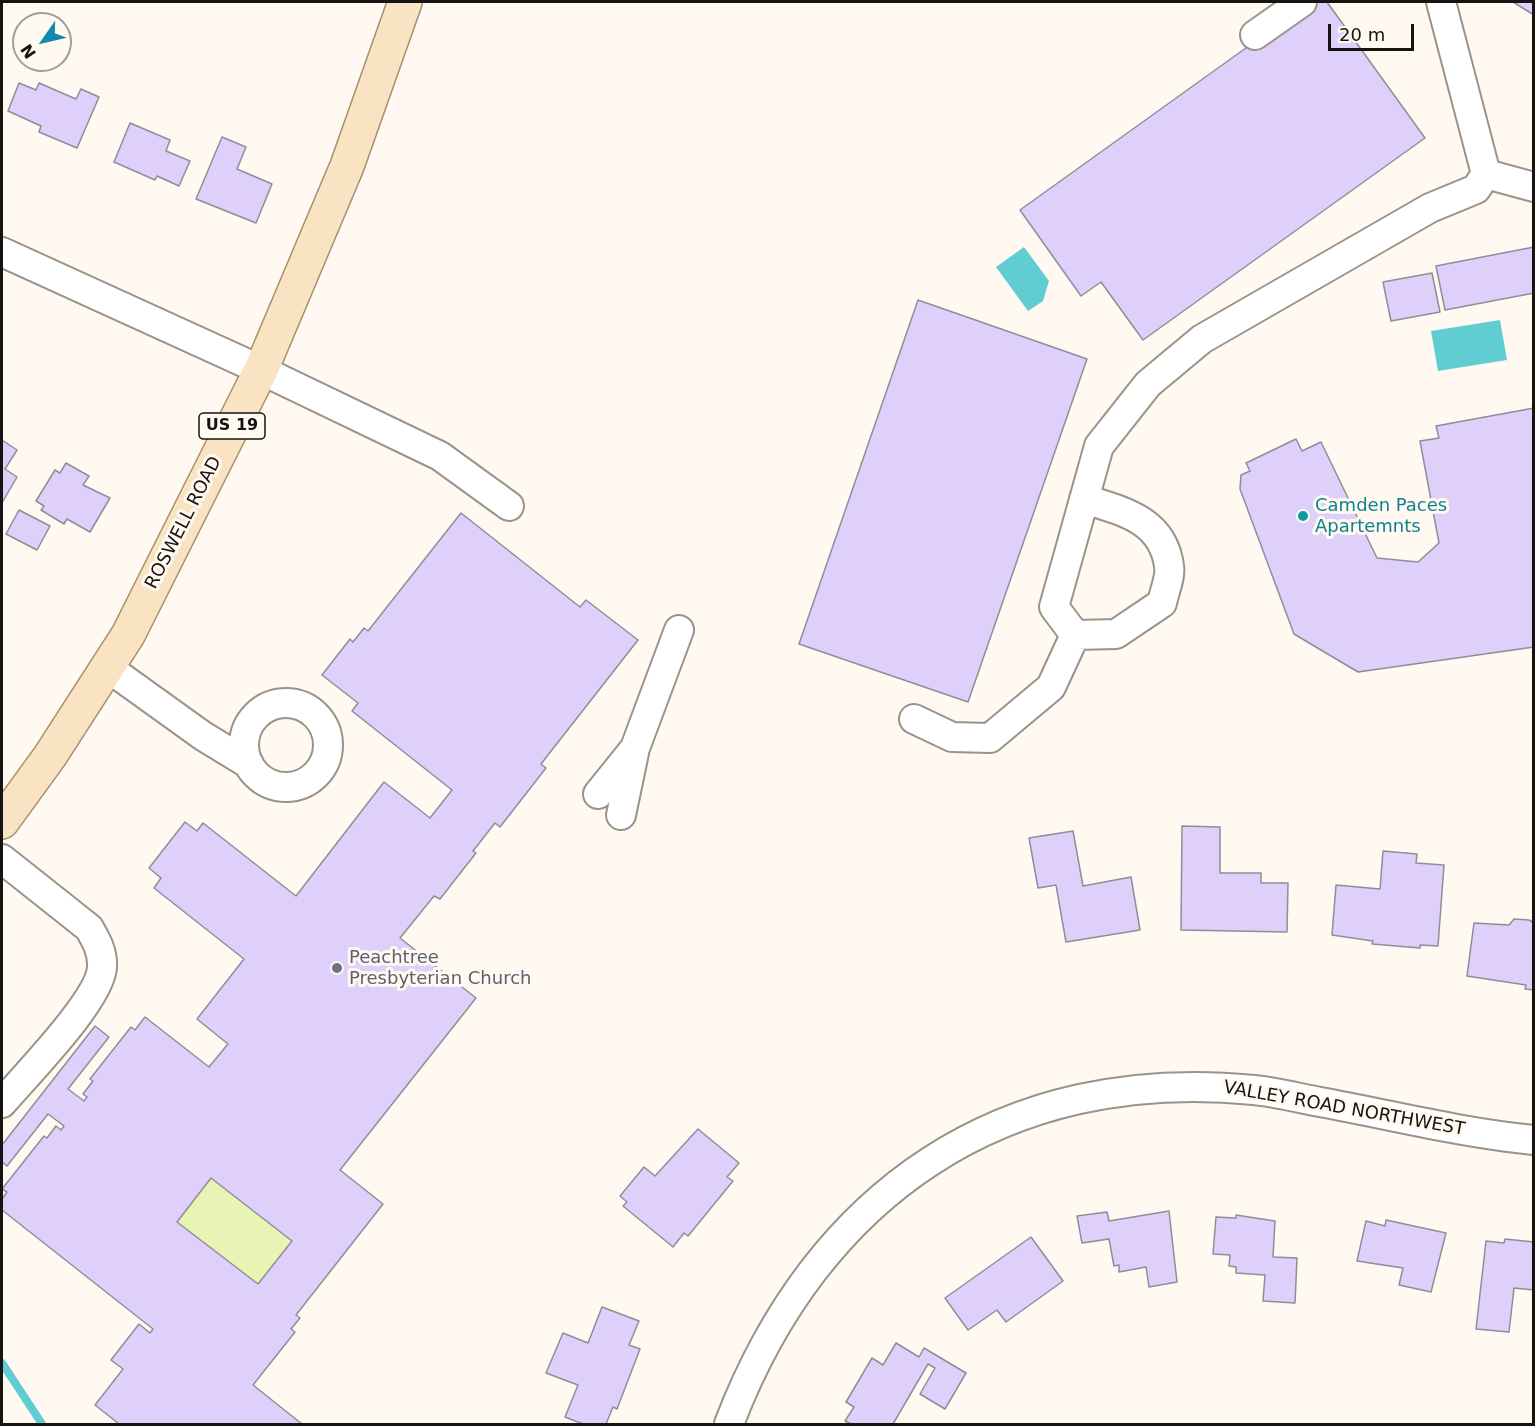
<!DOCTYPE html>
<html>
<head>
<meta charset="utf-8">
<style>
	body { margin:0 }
	#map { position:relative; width:1535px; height:1426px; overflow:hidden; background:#fff9f1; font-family:"DejaVu Sans",sans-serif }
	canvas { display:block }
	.frame { position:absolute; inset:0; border:3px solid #161310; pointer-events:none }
	.north { position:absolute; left:12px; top:12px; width:60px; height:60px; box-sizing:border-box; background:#fff9f1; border:2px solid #a29d97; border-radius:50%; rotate:236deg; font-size:16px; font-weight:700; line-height:24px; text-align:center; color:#161310 }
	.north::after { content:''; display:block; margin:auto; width:21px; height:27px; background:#1487ac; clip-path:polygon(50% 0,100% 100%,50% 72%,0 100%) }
	.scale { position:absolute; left:1328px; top:24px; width:86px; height:27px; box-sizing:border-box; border:3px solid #161310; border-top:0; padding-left:8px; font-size:18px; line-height:21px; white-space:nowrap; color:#161310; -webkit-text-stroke:4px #fff9f1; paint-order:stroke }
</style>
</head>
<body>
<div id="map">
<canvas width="1535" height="1426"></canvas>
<div class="frame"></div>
<div class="north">N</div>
<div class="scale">20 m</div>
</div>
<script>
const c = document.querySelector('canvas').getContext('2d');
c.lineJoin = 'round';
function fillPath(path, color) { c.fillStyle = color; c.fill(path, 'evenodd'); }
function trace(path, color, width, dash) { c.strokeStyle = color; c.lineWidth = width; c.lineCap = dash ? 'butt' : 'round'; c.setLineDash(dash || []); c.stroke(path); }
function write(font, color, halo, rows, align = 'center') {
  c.font = font + ' "DejaVu Sans",sans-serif'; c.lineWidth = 6; c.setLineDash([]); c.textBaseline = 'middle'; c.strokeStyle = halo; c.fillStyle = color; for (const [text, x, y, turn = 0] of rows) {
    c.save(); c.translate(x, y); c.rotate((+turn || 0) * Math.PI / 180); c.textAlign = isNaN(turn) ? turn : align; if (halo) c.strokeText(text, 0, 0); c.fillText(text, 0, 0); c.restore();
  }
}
fillPath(new Path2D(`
	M211,1178L332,1270L296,1315L177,1222Z`), '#e7f4b3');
fillPath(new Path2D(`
	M1024,247L1049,281L1043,301L1028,311L996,267Z
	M1500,320L1507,360L1438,371L1431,331Z`), '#5fcdd2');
trace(new Path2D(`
	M2,1363L42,1424`), '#5fcdd2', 8);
const building = new Path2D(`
	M1310,2H1327L1425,138L1143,340L1101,282L1081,296L1020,210Z
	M1513,2H1534V15Z
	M19,83L36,90L39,83L76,99L81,89L99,97L77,148L39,132L41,126L8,111Z
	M130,123L170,140L166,151L190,161L179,186L157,176L155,180L114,162Z
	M222,137L246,147L237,169L272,184L256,223L196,199Z
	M1534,247V293L1445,310L1436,266Z
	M1432,273L1440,312L1391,321L1383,282Z
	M918,300L1087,359L968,702L799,644Z
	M1534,408V647L1358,672L1294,634L1240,489L1241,475L1250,471L1246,463L1296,439L1302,451L1321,442L1377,558L1418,562L1439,543L1420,441L1439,438L1436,426Z
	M2,440L17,450L5,469L17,477L2,503Z
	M66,463L89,476L83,485L110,498L90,532L67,519L64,524L41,510L44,506L36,501L55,470L60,473Z
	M19,510L50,526L37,550L6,534Z
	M461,513L580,607L586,600L638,640L541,764L546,768L500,827L495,823L473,851L476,853L440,899L434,896L400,938L476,998L340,1170L383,1204L296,1315L300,1318L291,1329L295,1332L253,1385L302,1424H119L95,1405L123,1369L111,1360L139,1324L150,1333L153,1329L2,1210V1199L7,1192L2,1189L44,1136L47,1138L56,1126L61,1130L64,1126L48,1114L7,1166L2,1162V1145L95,1026L109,1037L68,1089L84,1101L87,1097L83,1094L93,1081L90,1079L131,1027L135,1030L145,1017L209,1067L228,1044L197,1019L244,959L154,888L161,878L149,868L185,822L197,831L203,823L296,896L384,782L430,818L452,790L352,711L358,703L322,675L350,639L353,642L364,628L368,631ZM211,1178L292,1241L258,1284L177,1222Z
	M1182,826L1220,827V873H1261V883H1288L1287,932L1181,930Z
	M1073,831L1083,886L1131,877L1140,930L1066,942L1056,885L1038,888L1029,838Z
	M1383,851L1417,854L1416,863L1444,865L1438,946L1420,945V948L1372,944L1373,941L1332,935L1336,885L1380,889Z
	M1514,919L1529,920L1534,923V990L1525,989L1526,985L1467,976L1474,923L1509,925Z
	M698,1129L739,1163L727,1177L733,1181L688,1236L684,1233L673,1247L623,1206L627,1202L620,1196L644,1167L655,1176Z
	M1169,1211L1177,1282L1149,1287L1146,1267L1119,1272V1265L1114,1266L1109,1239L1082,1243L1077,1216L1107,1212L1109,1221Z
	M1236,1215L1275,1221L1273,1257L1297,1258L1295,1303L1263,1301L1265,1275L1236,1273V1267L1229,1266L1230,1255L1213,1254L1216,1217L1236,1218Z
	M1386,1220L1446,1233L1431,1292L1399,1285L1403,1268L1357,1261L1366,1221L1385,1226Z
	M1031,1237L1063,1281L1006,1322L997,1310L968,1330L945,1298Z
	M1505,1239L1534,1242V1290L1514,1288L1509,1332L1476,1329L1486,1241L1504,1243Z
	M602,1307L639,1321L629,1345L640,1349L617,1409L613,1407L606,1424H583L565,1417L578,1385L546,1373L563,1333L588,1343Z
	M896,1343L919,1357L924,1348L966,1373L945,1409L920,1394L935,1368L928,1364L893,1424H851L845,1421L854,1407L846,1402L872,1358L883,1365Z`);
fillPath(building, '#ded0fa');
trace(building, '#908d97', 1.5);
const minor = new Path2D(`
	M1441,2L1486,174
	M1255,35L1302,2
	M2,252L261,370L440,456L509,506
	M1075,635L1116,634L1162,603C1164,592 1171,577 1169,566C1163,520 1123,511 1084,499
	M107,667L203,736L249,764
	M244 745a42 42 0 1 1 84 0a42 42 0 1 1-84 0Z
	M914,719L952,737L990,738L1051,687L1075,635L1054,607L1099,446L1148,384L1202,339L1430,208L1476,189L1486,174L1534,187
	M598,794L635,748L679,630
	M621,815L634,753
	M2,859L89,928C96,940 103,952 102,967C101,999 25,1076 2,1103
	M729,1424C817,1193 1004,1065 1254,1090C1276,1092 1298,1098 1320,1102C1391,1115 1462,1133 1534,1140`);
const major = new Path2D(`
	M2,822L50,756L128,635L261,370L347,166L405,2`);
trace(minor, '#999389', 32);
trace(major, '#a78e6a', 36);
trace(minor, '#fff', 28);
trace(major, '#f9e3c2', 33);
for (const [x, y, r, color] of [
	[1303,516,6,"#0f9aa8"],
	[337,968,6,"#6b7280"]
]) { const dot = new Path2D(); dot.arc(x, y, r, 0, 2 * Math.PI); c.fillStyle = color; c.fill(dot); trace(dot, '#fff9f1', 2); }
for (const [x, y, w] of [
	[232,426,66]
]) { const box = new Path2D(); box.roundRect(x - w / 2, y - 13, w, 26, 4.5); c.fillStyle = '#fff9f1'; c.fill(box); trace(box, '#161310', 1.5); }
write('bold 16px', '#161310', null, [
	["US 19",232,426]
]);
write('18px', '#0d838f', '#fff9f1', [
	["Camden Paces",1315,506],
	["Apartemnts",1315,527]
], 'left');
write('18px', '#161310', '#fff9f1', [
	["ROSWELL ROAD",184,523,-63],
	["VALLEY ROAD NORTHWEST",1344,1109,10]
]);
write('18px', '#5b616d', '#fff9f1', [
	["Peachtree",349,958],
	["Presbyterian Church",349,979]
], 'left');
</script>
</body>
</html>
